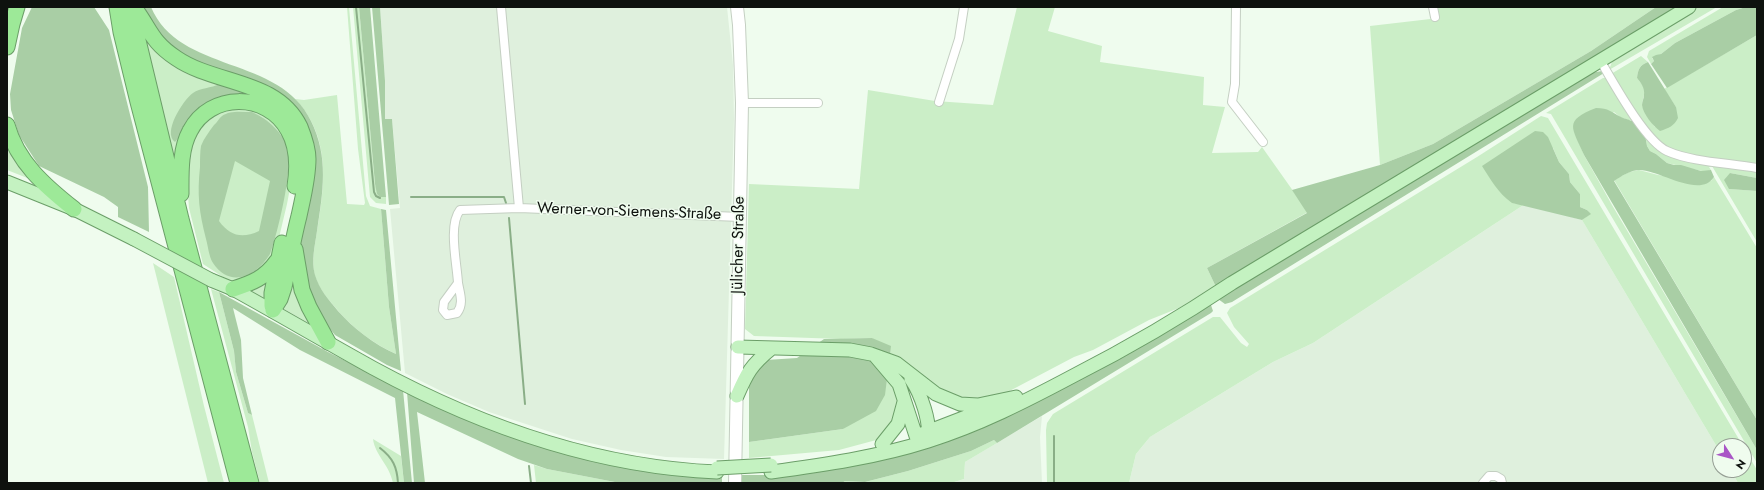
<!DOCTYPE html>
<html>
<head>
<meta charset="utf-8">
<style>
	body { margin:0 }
	#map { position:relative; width:1764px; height:490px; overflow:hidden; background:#effcee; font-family:Jost,sans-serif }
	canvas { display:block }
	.frame { position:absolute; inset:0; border:8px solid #0e120e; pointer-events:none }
	.north { position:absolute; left:1712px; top:438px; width:40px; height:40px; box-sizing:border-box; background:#effcee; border:1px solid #959e94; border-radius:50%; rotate:126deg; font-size:11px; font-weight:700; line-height:16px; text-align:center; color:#0e120e }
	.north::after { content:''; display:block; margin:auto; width:14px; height:18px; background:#a956c6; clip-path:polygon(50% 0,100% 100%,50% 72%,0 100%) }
</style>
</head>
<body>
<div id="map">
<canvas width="1764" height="490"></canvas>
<div class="frame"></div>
<div class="north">N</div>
</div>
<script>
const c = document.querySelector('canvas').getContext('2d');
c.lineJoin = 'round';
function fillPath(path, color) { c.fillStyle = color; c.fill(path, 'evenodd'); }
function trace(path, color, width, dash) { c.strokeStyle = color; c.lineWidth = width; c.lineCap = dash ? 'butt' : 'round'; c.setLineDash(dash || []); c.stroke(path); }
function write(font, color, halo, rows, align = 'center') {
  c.font = font + ' Jost,sans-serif'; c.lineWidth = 3; c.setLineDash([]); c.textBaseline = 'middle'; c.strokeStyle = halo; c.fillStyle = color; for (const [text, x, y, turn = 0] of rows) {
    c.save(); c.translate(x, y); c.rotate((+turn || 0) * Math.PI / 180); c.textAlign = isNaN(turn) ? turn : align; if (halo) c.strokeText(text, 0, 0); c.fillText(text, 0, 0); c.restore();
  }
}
fillPath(new Path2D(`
	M380,7H727L733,65L734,119L724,459L666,457L621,450L572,439L489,412L447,394L405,373L390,209L400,208L392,119H385V81Z
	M1525,204L1582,220L1720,452V470H1731L1738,483H1129L1136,454L1150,437L1273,362L1313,343Z
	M1042,416L1040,437L1042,483H951L964,479L965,462Z`), '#dff0dd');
fillPath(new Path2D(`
	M347,7H349L366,196L370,206L381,209L389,307L396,354C376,345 355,330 340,313C331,302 319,290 315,276C311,260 315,246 317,231C325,184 331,136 295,99L304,100L337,95L347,204L364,205L365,203L358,149Z
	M353,7H359L375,184L380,197H386V204L376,203L370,197Z
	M1017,7H1055L1048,31L1102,46L1100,62L1204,77L1203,105L1225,107L1212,153L1258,152L1262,147L1308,212L1207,268L1216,287L1179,308L1149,320L1093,350L1074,357L1000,396L976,401L953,399L890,355L872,338L841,339L754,336L745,329L749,184L859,189L868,90L935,101L993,105Z
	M1437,7H1656L1591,51L1433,144L1380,165L1370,26L1439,18Z
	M1697,7H1717L1609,70L1613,59L1616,56Z
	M1723,7H1746L1736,10L1675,43L1661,54L1652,58L1654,61L1651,64L1647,57L1649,51Z
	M143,33C158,56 183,67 208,76C232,84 257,88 278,104C291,114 301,131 304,147C307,171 300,197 295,220C290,245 284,269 279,294L275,293L300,174C300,160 300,144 294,131C268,82 199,90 181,141C177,150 178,161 177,171Z
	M1757,35V165C1733,161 1679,158 1661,144C1644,130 1624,93 1611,74L1641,56L1648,62C1640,65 1638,69 1637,78L1644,87V95L1642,104L1645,113L1655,127L1676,107L1664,89Z
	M1603,78H1607L1634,119L1631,121L1620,117L1614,112L1577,138L1584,155L1612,205L1757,450V463L1551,114L1546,113Z
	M235,105L271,115L288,139L291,183L287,204L277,246L272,258L259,273L234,282L226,279L203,264L189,208L185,157L201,121Z
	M1541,116L1548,118L1743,446H1720V452L1582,220L1590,214L1587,210L1580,207V194L1570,182L1569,174L1559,162L1553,148L1512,203L1525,204L1313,343L1273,362L1150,437L1136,454L1129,483H1047L1046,430L1047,423L1053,414L1213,317H1220L1241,343L1247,347L1249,344L1234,327L1227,313L1230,308L1477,157Z
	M1645,135L1658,149L1757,170V178L1730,173L1729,189L1757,191V242L1712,166L1709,167L1711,170L1706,172L1667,163L1656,154L1650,151L1647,146Z
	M7,143L35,181L7,170Z
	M1639,170L1658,175L1711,181L1714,177L1757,248V420L1614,180L1629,172Z
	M153,263L174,277L204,406L224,483H208Z
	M291,268L314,326L282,308Z
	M271,273L268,301L247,289Z
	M211,289L219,292L234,351L236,372L248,413L252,415L269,483H260L252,452L248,427Z
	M888,375L899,401L895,423L880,439L839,450L749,458V442L843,429Z
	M373,439L401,456L404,483H393C389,464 375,455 373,439Z
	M994,440L997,443L965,462L964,479L951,483H842L845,481L865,482L908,471L971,451Z
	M1744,448L1757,470V483H1738L1731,470H1744Z
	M534,465L547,469L620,483H536Z`), '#cbeec7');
fillPath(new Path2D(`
	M32,7H94L109,30L148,187L149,232L118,217V207L104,197L39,166L19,135L11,110L10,94L22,28Z
	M141,7H151C179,74 280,55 311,121C329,157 323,192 317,231C315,246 311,260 315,275C319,289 329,300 338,311C353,328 375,345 396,354L389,307L381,209L386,210L401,371L387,365L335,335L316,312L299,260L306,125L205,66L166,45Z
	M359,7H370L386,197H380L377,194L375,184Z
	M372,7H380L385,81V119H392L399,204L389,205Z
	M1656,7H1680L1216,287L1207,268L1307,213L1292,190L1380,165L1433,144L1591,51Z
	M1746,7H1757V35L1667,88L1651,64L1654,61L1652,57L1656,55L1661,54L1675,43L1736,10Z
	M1648,62L1676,107L1678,118C1674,126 1669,128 1660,131C1653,126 1643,114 1642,105C1642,102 1644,98 1644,95C1645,88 1641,83 1637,78C1638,69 1640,65 1648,62Z
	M1602,71L1604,73L1232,302L1225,304L1218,299L1591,73Z
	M220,84L245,90L246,94L217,98L205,105L175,142C162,133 183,100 193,93C200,88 211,88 220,84Z
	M1596,108C1609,108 1611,112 1621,117C1625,119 1628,119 1631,121L1634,119L1645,135L1647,146L1650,151L1656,154L1667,163L1674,165H1681L1701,171L1711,170L1714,177C1700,199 1659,170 1640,170C1630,170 1622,176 1614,181L1757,420V450L1584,155C1572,127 1563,121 1596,108Z
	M252,112C268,119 284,133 288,151C292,173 278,232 270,254C257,276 230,289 213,263C209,257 208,246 206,239C199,212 197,195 200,167C200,160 200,152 201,146C204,138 209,132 214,125C217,123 219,118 222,116C230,110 242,112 252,112ZM235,161L270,181L259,231C242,239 230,236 219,221Z
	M1535,131L1543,132L1548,137L1559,162L1569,174L1570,182L1580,194V207L1587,210L1591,214L1582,220L1512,203C1498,193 1491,180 1482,166Z
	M1730,173L1757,178V191L1729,189L1724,180Z
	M219,292L328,352L403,390L412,483H404L395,398L300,350L233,308L241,340L243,378L252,415L248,413L236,372L234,351Z
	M1210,302L1213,311L1211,313L997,443L994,440L971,451L908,471L865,482L845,481L842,483H742V475H766L948,440Z
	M872,338L891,346L885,395L876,411L843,429L749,442V379L766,360L797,358L824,339Z
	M407,392L516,436L722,475V483H620L547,469L518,459L417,412L425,483H414Z`), '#a9cea5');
trace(new Path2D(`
	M356,7L374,192L376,196L380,198
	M411,197H504L506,203
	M509,218L525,404
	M380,448C393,458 397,467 398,483
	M529,466L531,483
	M1054,483V436`), '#8aae87', 2);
const minor = new Path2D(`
	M501,7L519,208
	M1236,7L1235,84L1232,102L1263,142
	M1433,7L1435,17
	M1600,60C1613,82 1645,141 1667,151C1691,162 1730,163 1757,168
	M939,102L959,39L964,7
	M742,103H818
	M458,283C460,294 464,304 457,313L447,315L443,310L444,302L458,283C457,264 448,225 460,210L519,208L740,217
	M1483,483L1489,476H1496L1501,479L1502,483`);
const secondary = new Path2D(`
	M735,483L742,103L739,25L737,7`);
const primary = new Path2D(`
	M7,182L74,209L134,239
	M211,280L233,289C280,315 326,342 373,368C478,425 596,467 717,472
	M738,347L850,350L871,354L896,363L936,394L960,404L978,405L1016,397
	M876,357L899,384L916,436L922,442
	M911,379C921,394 931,422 928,440
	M737,396C747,373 751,365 772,348
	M919,435L1002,403
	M882,444L898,424L904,402
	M771,472C823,465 878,457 928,441C979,425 1026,401 1073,376C1128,348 1181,317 1232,283L1689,7`);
const motorway = new Path2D(`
	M117,7L121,32L138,102L238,483
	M130,7L181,219L251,483
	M136,10C151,31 152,42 176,58C215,85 277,79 300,127C304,137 308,148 308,159C308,178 303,197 299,216C293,239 289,263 284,287L280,299L273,310
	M7,47L12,24L17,7
	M7,125C17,162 45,186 74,209
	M181,194C181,173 180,149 190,131C210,92 267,92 288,130C298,147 298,167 295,186
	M295,249L302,290L309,307L328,342
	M233,289C252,283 265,278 277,261
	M272,306V293L282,243`);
trace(minor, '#c4cfc2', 10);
trace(secondary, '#c4cfc2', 14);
trace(primary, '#6b9e68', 15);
trace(motorway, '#6b9e68', 17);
trace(minor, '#fff', 8);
trace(secondary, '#fff', 12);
trace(primary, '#c4f2c1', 13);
trace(motorway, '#9de998', 15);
const primaryBridge = new Path2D(`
	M134,239L211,280
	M717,468L771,465`);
trace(primaryBridge, '#6b9e68', 15, []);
trace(primaryBridge, '#c4f2c1', 13);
write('16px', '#0e120e', '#effcee', [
	["Werner-von-Siemens-Straße",629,212,2],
	["Jülicher Straße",739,245,-89]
]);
</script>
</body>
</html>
